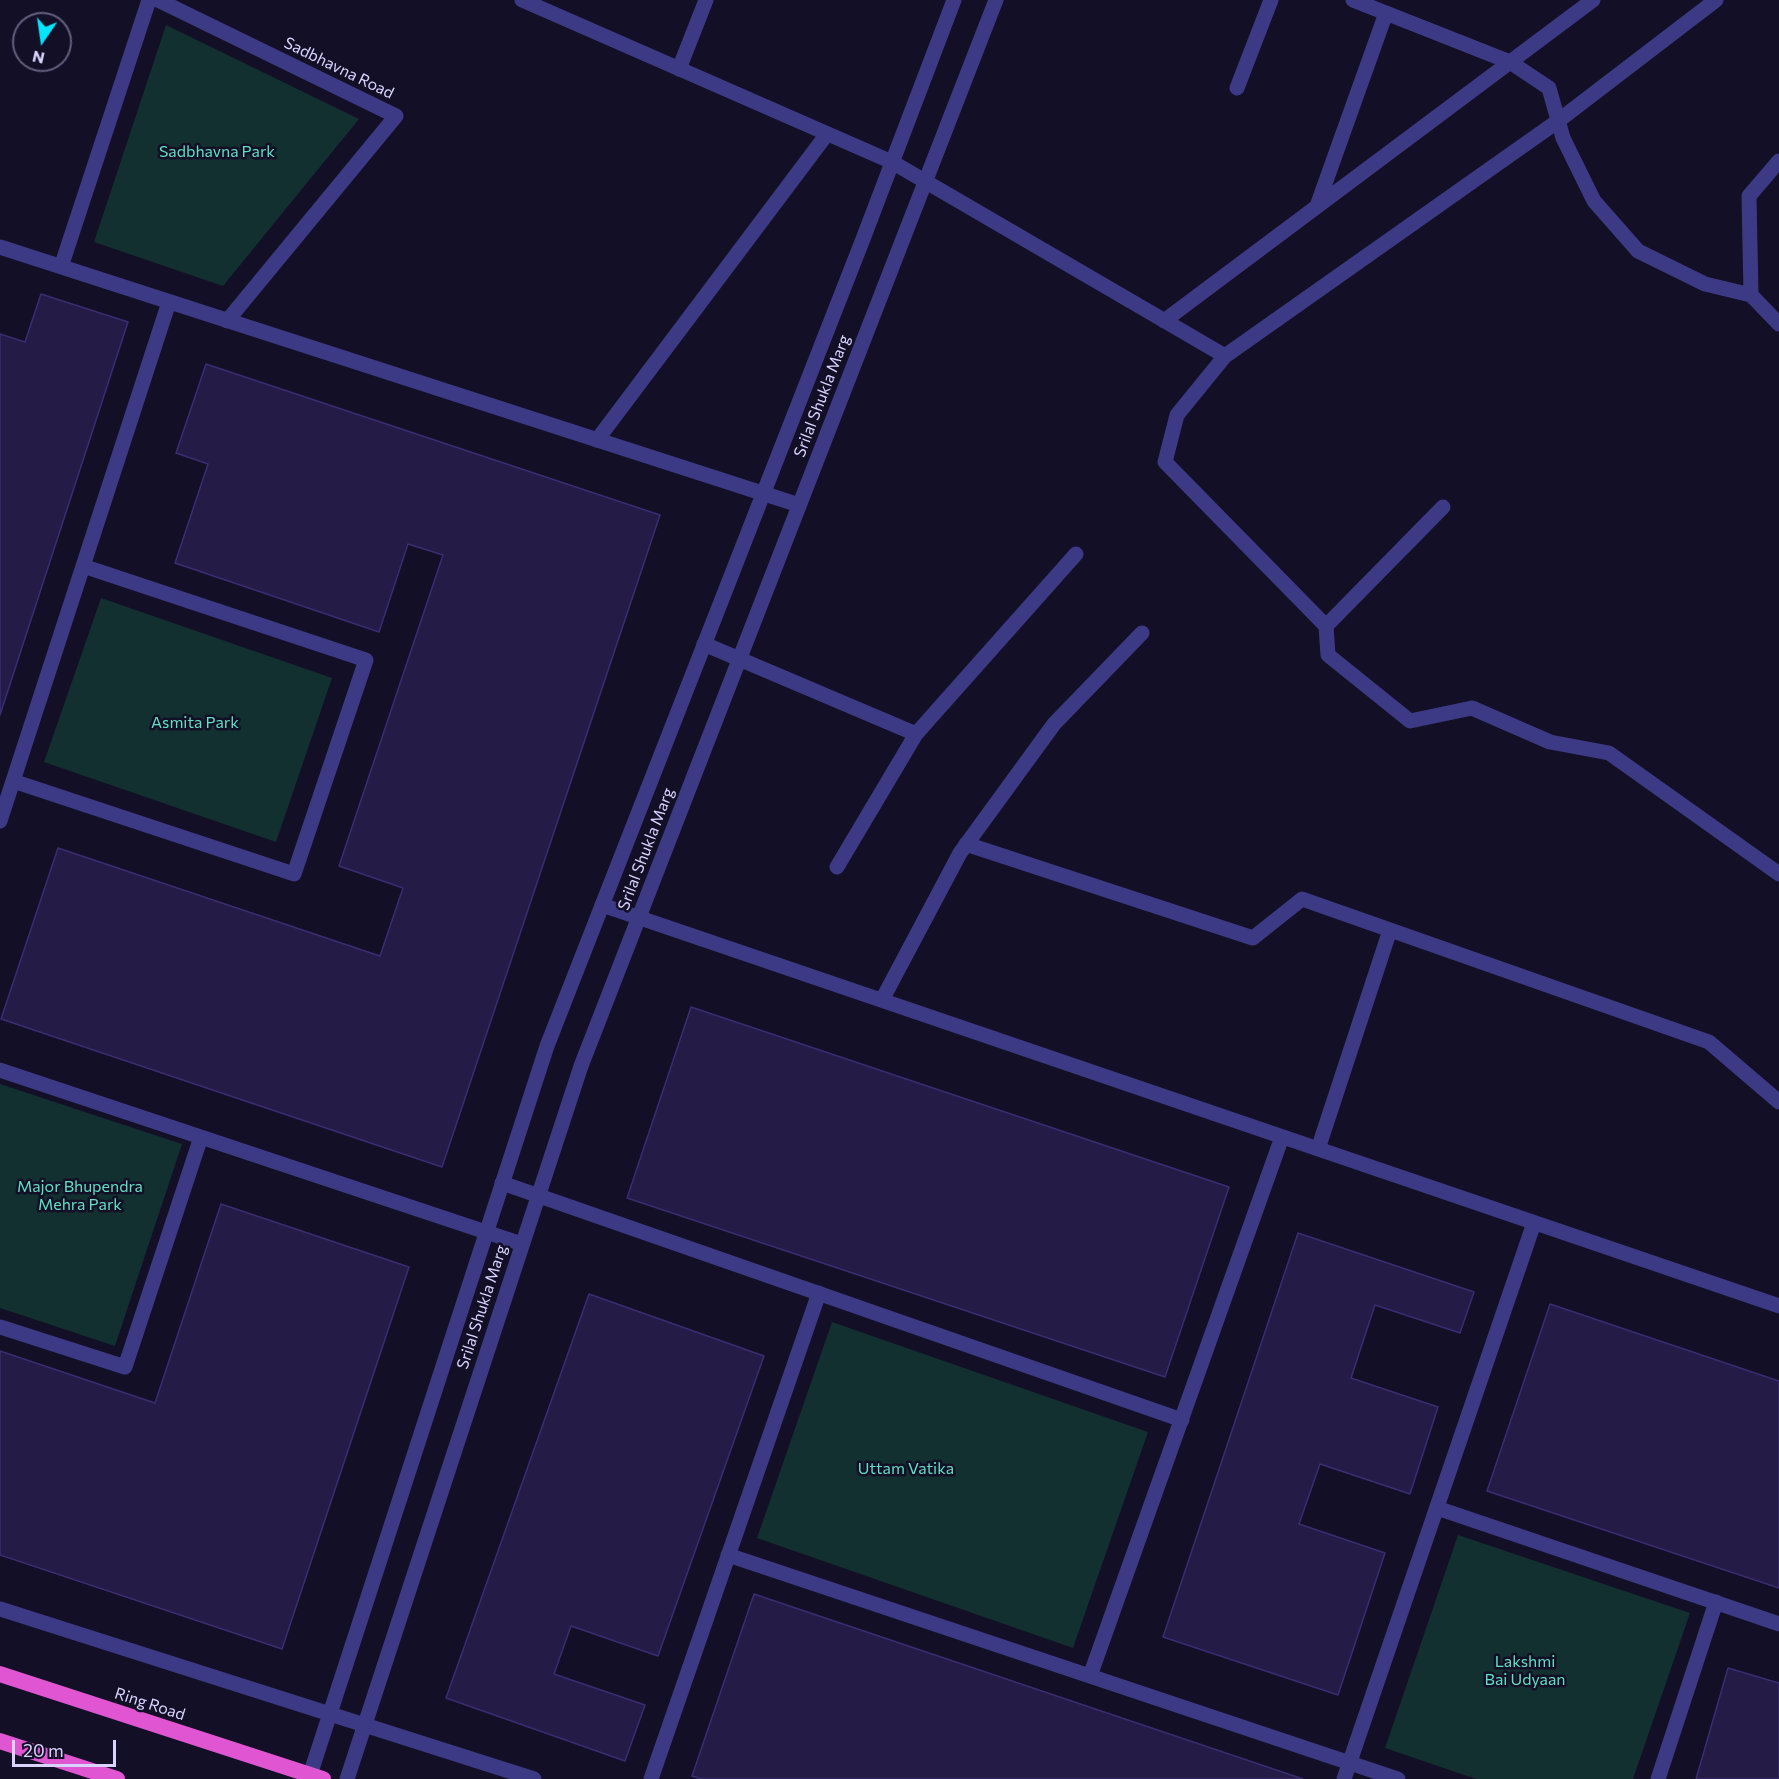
<!DOCTYPE html>
<html>
<head>
<meta charset="utf-8">
<style>
	body { margin:0 }
	#map { position:relative; width:1779px; height:1779px; overflow:hidden; background:#130f26; font-family:Commissioner,sans-serif }
	canvas { display:block }
	.north { position:absolute; left:12px; top:12px; width:60px; height:60px; box-sizing:border-box; background:#130f26; border:2px solid #625e7d; border-radius:50%; rotate:193deg; font-size:16px; font-weight:700; line-height:24px; text-align:center; color:#d9d4ff }
	.north::after { content:''; display:block; margin:auto; width:21px; height:27px; background:#00e5ff; clip-path:polygon(50% 0,100% 100%,50% 72%,0 100%) }
	.scale { position:absolute; left:12px; top:1740px; width:104px; height:27px; box-sizing:border-box; border:3px solid #d9d4ff; border-top:0; padding-left:8px; font-size:18px; line-height:21px; white-space:nowrap; color:#d9d4ff; -webkit-text-stroke:4px #130f26; paint-order:stroke }
</style>
</head>
<body>
<div id="map">
<canvas width="1779" height="1779"></canvas>
<div class="north">N</div>
<div class="scale">20 m</div>
</div>
<script>
const c = document.querySelector('canvas').getContext('2d');
c.lineJoin = 'round';
function fillPath(path, color) { c.fillStyle = color; c.fill(path, 'evenodd'); }
function trace(path, color, width, dash) { c.strokeStyle = color; c.lineWidth = width; c.lineCap = dash ? 'butt' : 'round'; c.setLineDash(dash || []); c.stroke(path); }
function write(font, color, halo, rows, align = 'center') {
  c.font = font + ' Commissioner,sans-serif'; c.lineWidth = 5; c.setLineDash([]); c.textBaseline = 'middle'; c.strokeStyle = halo; c.fillStyle = color; for (const [text, x, y, turn = 0] of rows) {
    c.save(); c.translate(x, y); c.rotate((+turn || 0) * Math.PI / 180); c.textAlign = isNaN(turn) ? turn : align; if (halo) c.strokeText(text, 0, 0); c.fillText(text, 0, 0); c.restore();
  }
}
fillPath(new Path2D(`
	M166,25L359,119L223,286L94,242Z
	M101,598L332,678L276,842L44,762Z
	M0,1084L182,1144L115,1346L0,1308Z
	M832,1322L1148,1432L1073,1648L757,1538Z
	M1458,1535L1690,1613L1633,1779H1476L1385,1748Z`), '#12302f');
const building = new Path2D(`
	M41,294L128,322L0,715V334L25,342Z
	M206,364L660,515L442,1167L1,1019L58,848L380,956L403,888L339,866L443,555L408,544L379,632L175,563L208,464L176,453Z
	M691,1007L1229,1187L1165,1377L627,1198Z
	M221,1204L409,1267L282,1649L0,1555V1351L155,1403Z
	M1298,1233L1474,1292L1460,1333L1375,1305L1351,1378L1438,1407L1410,1494L1320,1464L1299,1524L1385,1553L1338,1695L1163,1637Z
	M589,1294L764,1356L658,1656L571,1626L554,1674L645,1705L625,1761L446,1698Z
	M1550,1304L1779,1381V1588L1487,1491Z
	M754,1594L1303,1779H702L692,1776Z
	M1728,1668L1779,1683V1779H1696Z`);
fillPath(building, '#241b47');
trace(building, '#3b2d73', 1.5);
trace(new Path2D(`
	M679,69L706,0
	M597,440L827,134`), '#3d3a85', 15);
trace(new Path2D(`
	M158,0L396,116L227,321
	M522,0L892,162L1225,356
	M1353,0L1510,62L1549,88L1563,138L1594,201L1638,251L1705,284L1751,295
	M1716,0L1558,121L1225,356L1177,415L1165,462L1326,626L1328,655L1410,721L1472,708L1550,742L1609,753L1779,874
	M1237,88L1271,0
	M1779,161L1749,196L1751,295L1779,324
	M1317,206L1386,13
	M0,247L799,505
	M61,267L149,0
	M1164,321L1593,0
	M1326,626L1443,507
	M704,644L916,734
	M13,781L294,874L366,660L83,566
	M0,821L169,302
	M966,844L1253,938L1302,899L1709,1042L1779,1102
	M837,867L916,734L1076,554
	M602,905L1779,1306
	M882,1000L960,853L1054,724L1142,633
	M0,1070L522,1244
	M1318,1149L1390,930
	M502,1183L1182,1420
	M0,1327L125,1367L201,1137
	M1437,1508L1779,1624
	M728,1555L1398,1779
	M1090,1676L1282,1137
	M651,1779L819,1293
	M1344,1779L1534,1223
	M1658,1779L1716,1602`), '#3d3a85', 15);
trace(new Path2D(`
	M0,1609L534,1779
	M310,1775L547,1046L863,239L954,0
	M347,1779L581,1066L996,0`), '#3d3a85', 15);
trace(new Path2D(`
	M0,1674L323,1779
	M0,1741L117,1779`), '#e055d1', 16);
write('16px', '#d9d4ff', '#130f26', [
	["Sadbhavna Road",339,68,26],
	["Srilal Shukla Marg",822,396,-69],
	["Srilal Shukla Marg",646,849,-69],
	["Srilal Shukla Marg",482,1307,-72],
	["Ring Road",150,1704,18]
]);
write('16px', '#5fe0c0', '#130f26', [
	["Sadbhavna Park",217,152],
	["Asmita Park",195,723],
	["Major Bhupendra",80,1187],
	["Mehra Park",80,1205],
	["Uttam Vatika",906,1469],
	["Lakshmi",1525,1662],
	["Bai Udyaan",1525,1680]
]);
</script>
</body>
</html>
